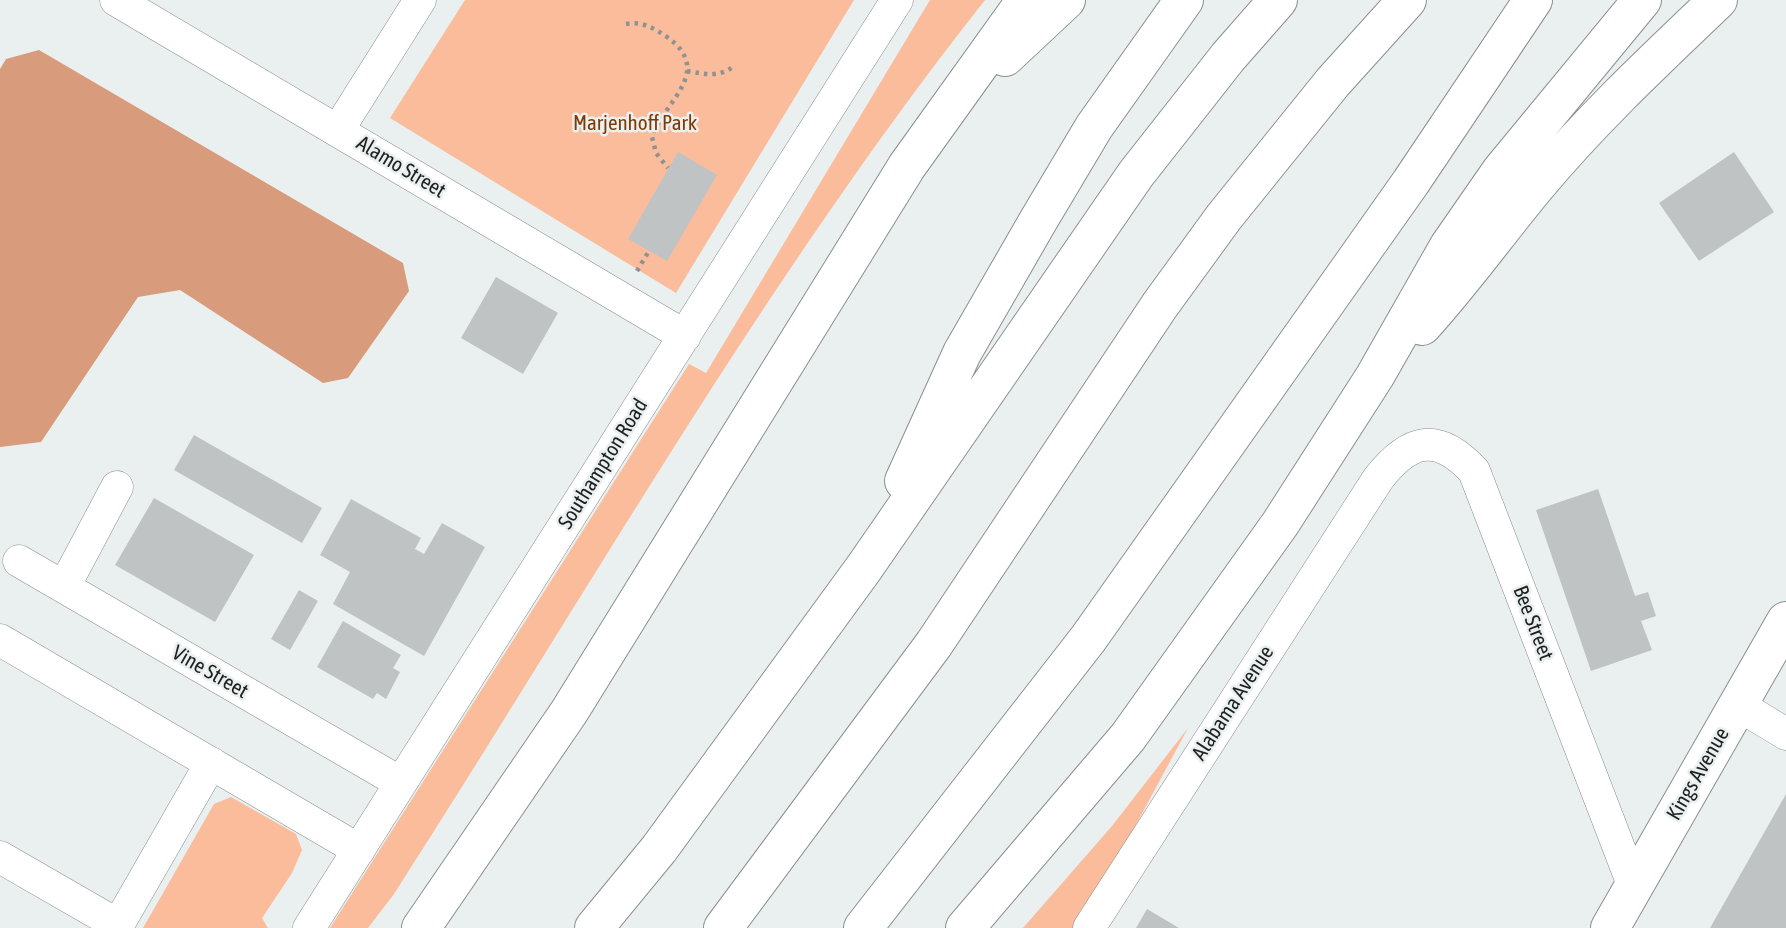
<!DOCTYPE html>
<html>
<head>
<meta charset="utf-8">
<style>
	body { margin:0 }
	canvas { display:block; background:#eaefef }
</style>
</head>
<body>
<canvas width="1786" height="928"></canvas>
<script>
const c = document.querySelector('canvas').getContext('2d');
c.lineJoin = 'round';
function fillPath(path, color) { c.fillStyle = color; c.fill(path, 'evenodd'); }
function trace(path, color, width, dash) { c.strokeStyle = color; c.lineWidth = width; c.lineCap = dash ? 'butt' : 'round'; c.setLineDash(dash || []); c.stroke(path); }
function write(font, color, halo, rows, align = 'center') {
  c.font = font + ' "Asap Condensed",sans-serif'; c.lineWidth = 5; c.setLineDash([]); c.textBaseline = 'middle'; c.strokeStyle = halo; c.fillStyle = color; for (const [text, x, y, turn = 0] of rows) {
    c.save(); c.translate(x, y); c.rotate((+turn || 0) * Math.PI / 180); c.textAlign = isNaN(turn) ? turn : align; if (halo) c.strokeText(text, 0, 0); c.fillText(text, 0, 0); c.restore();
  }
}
fillPath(new Path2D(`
	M465,0H854L676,293L390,118Z
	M930,0H985C763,281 588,593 394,894L368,928H330L689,364L706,373Z
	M1188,728L1097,897L1075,928H1023L1112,826Z
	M231,797L296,834L302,850L292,873L262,918L268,928H143L214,804Z`), '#fabc9b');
fillPath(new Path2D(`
	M39,50L403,263L409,291L348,378L323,383L180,290L138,297L41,442L0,447V69L6,59Z`), '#d89b7b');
fillPath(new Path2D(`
	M678,152L717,175L667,261L628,239Z
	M1734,152L1774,212L1699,261L1659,203Z
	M496,277L558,313L523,374L461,338Z
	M194,435L322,508L302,543L174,470Z
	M1598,489L1635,596L1648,592L1656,616L1641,621L1652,650L1591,671L1536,510Z
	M154,498L254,555L215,622L115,565Z
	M351,499L421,538L415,549L424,554L442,523L485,547L424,656L333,604L350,572L320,555Z
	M299,590L318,601L290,650L271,639Z
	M343,621L401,655L393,668L400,672L386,699L377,693L373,699L317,667Z
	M1786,794V928H1710Z
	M1147,909L1179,928H1136Z`), '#bfc3c4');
const minor = new Path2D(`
	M116,0L685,336
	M338,130L420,0
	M19,561L401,783
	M64,587L117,487
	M0,640L359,850
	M1738,705L1786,734
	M0,857L118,925L211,763
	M309,928L897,0
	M1089,928L1378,479C1409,439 1437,431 1474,471L1634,887`);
const major = new Path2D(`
	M1610,928L1786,621`);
const highway = new Path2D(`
	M1005,57L1066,0
	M1422,326C1463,281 1497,233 1536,186C1592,119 1655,60 1718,0
	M904,481L962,353L1038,221L1094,127L1184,0
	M421,928L569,712L907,166L1026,0
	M594,928L659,849L864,568L1136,174L1228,57L1278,0
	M723,928L934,644L1160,305L1224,217L1333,82L1407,0
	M863,928L1088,639L1411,182L1533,0
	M965,928L1128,737L1280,524L1375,376L1449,246L1501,171L1642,0`);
trace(minor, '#8a8f8f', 33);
trace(major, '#8a8f8f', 40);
trace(highway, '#8a8f8f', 40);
trace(new Path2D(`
	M626,24C642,21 654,28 667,37C716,72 662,103 652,137L656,153L668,168
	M687,71C705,74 719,78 734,66
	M637,271L649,251`), '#8e9292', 4.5, [3.5, 5]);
trace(minor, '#fff', 32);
trace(major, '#fff', 38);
trace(highway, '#fff', 38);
write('21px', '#813900', '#eaefef', [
	["Marjenhoff Park",635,123]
]);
write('21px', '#1e2020', '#eaefef', [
	["Alamo Street",401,167,31],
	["Southampton Road",603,464,-58],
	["Bee Street",1533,623,69],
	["Vine Street",210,672,30],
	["Alabama Avenue",1233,703,-57],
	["Kings Avenue",1698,774,-60]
]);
</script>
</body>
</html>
